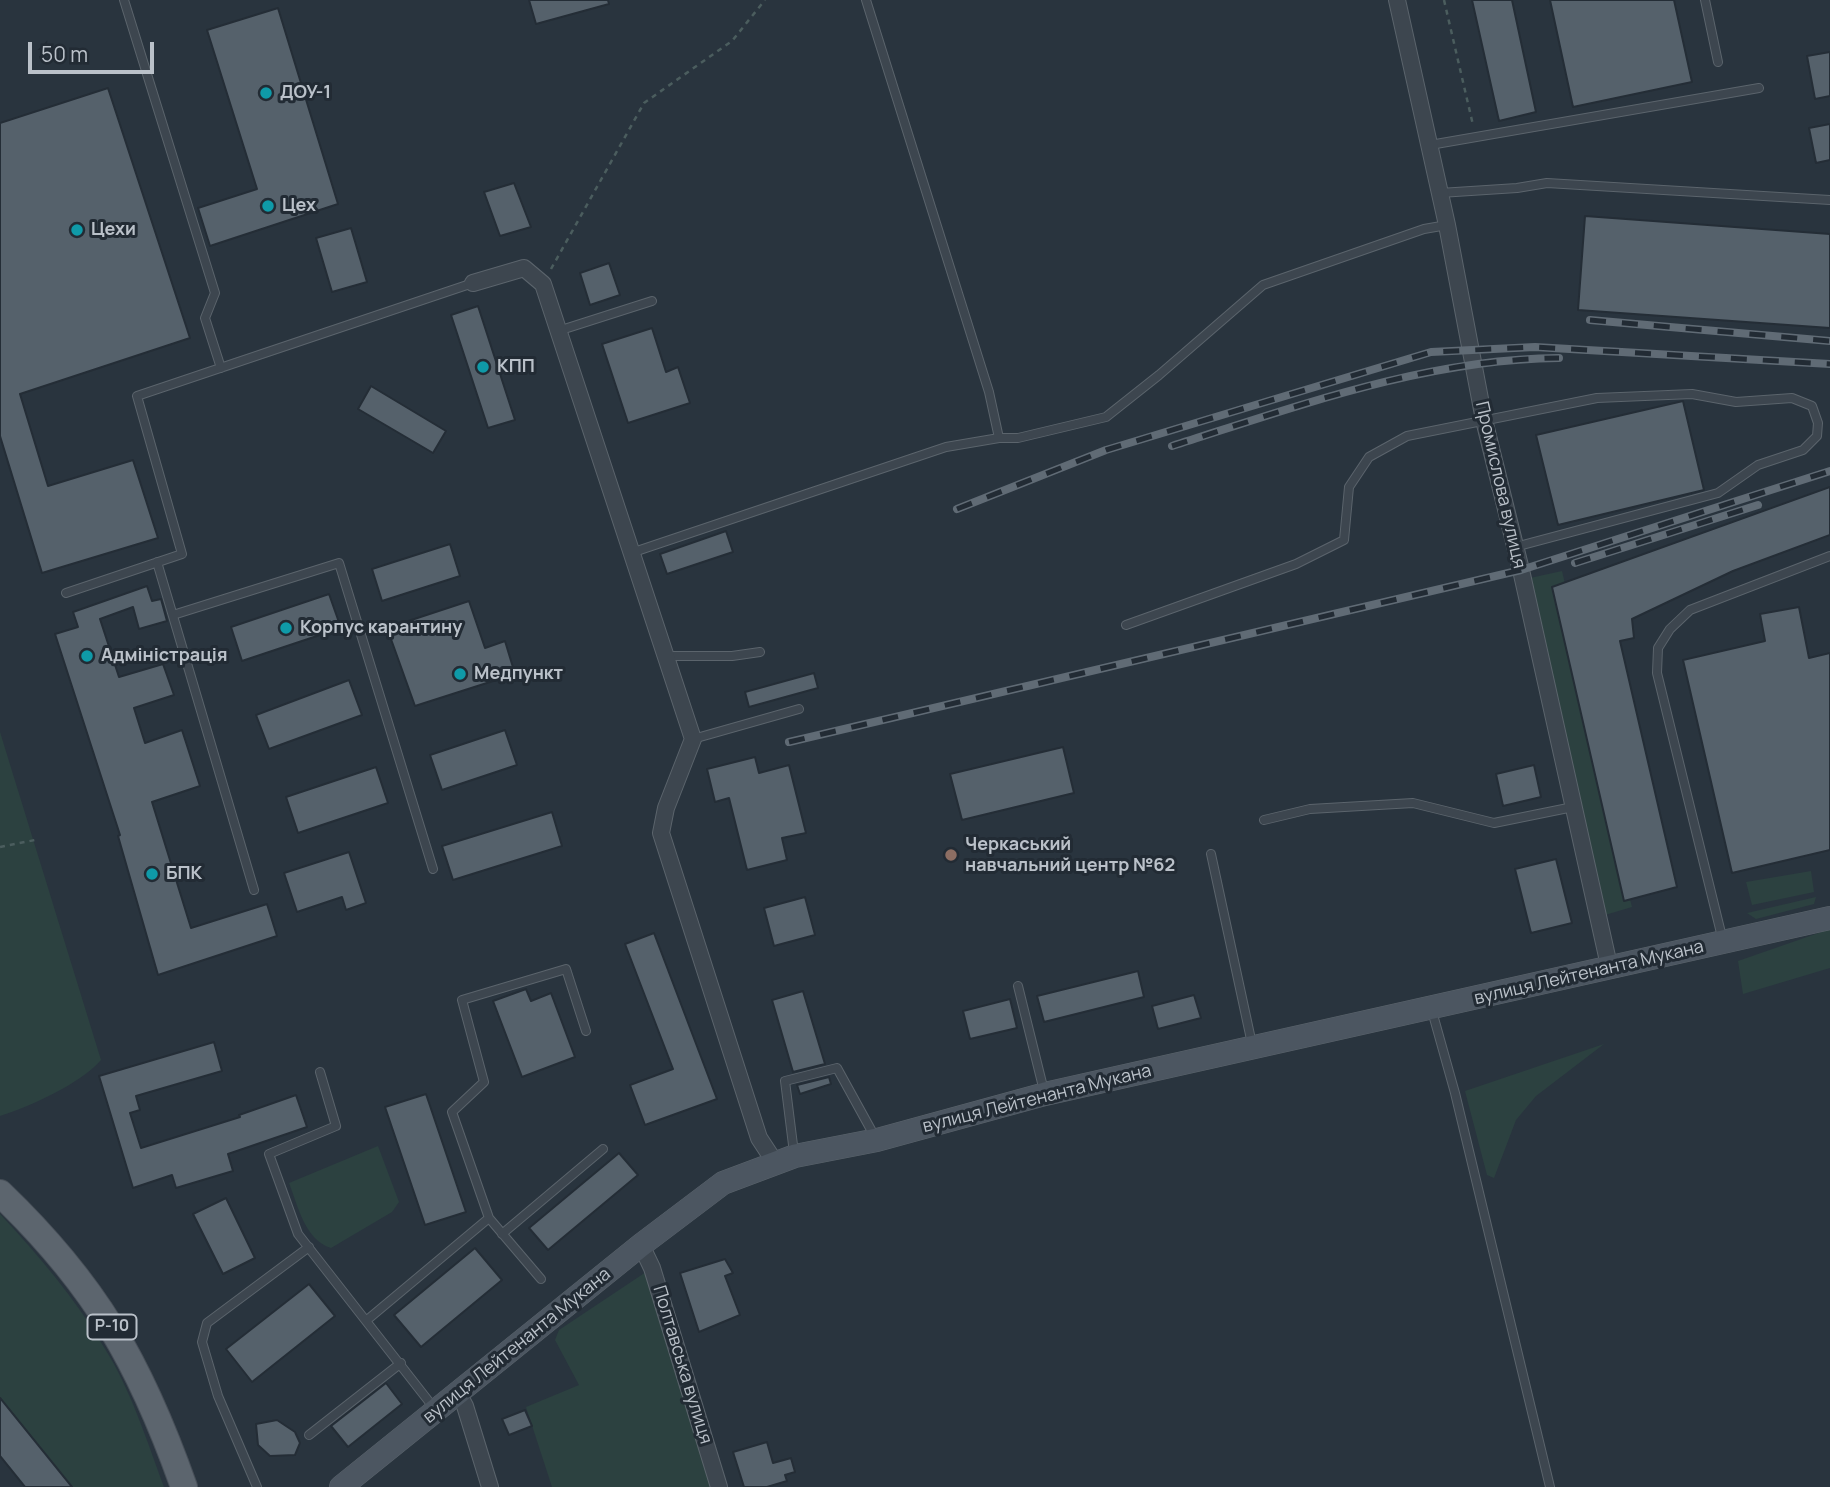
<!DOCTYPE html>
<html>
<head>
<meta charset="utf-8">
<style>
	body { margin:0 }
	#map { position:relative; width:1830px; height:1487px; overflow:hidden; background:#29343e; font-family:Manrope,sans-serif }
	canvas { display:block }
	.scale { position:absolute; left:28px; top:42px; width:126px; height:32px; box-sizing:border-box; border:4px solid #bac1c9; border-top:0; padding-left:9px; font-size:21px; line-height:24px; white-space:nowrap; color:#bac1c9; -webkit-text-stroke:5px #222b34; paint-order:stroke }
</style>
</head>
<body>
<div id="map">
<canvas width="1830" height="1487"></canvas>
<div class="scale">50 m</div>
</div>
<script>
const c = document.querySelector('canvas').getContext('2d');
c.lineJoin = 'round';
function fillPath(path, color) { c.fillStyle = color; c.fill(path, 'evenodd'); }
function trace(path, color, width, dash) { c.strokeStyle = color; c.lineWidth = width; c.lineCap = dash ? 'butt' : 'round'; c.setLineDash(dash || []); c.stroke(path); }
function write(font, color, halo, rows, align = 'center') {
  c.font = font + ' Manrope,sans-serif'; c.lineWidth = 6; c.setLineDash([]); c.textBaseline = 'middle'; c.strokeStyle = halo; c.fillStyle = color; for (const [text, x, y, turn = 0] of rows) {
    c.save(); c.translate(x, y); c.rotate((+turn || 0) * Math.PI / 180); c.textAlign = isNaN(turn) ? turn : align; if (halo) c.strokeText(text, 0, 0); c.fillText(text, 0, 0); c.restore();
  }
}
fillPath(new Path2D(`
	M1562,571L1565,584L1552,588L1624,901L1630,899L1632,907L1605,915L1530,578Z
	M0,732L101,1060C80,1084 31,1106 0,1116Z
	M1811,871L1814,892L1752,905L1746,882Z
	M1816,897L1814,904L1756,919L1747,913Z
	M1830,929V968L1743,994L1738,961Z
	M1604,1044L1536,1096L1516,1120L1494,1178L1487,1175L1465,1091Z
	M378,1146L399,1202L392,1212L331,1248C305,1240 298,1206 289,1183Z
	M0,1214C39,1256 76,1299 105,1349C131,1390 147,1441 164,1487H72L0,1397Z
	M652,1268L719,1487H552L526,1407L579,1385L555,1340L559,1330Z`), '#2c4140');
const building = new Path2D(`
	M529,0H608L609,4L536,24Z
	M1472,0H1512L1536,112L1499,121Z
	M1550,0H1674L1692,82L1573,107Z
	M278,8L338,204L210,246L198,208L257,189L207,30Z
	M1830,52V96L1815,99L1807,56Z
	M108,88L190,338L20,394L48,486L133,460L158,538L42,573L0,436V123Z
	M1830,124V160L1816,163L1809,128Z
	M514,183L531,227L500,236L484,192Z
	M1585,216L1830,234V328L1578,310Z
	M351,228L367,282L332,292L316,238Z
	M609,263L620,295L590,305L580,273Z
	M478,306L515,420L488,428L451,315Z
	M652,328L666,372L678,367L690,403L628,423L602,344Z
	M371,386L446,431L433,453L358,409Z
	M1683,401L1704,490L1558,525L1536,435Z
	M1830,487V535L1733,571L1632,619L1634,638L1620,641L1677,887L1624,901L1552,587Z
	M726,531L733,552L667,574L660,554Z
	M450,544L460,576L382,601L372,569Z
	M147,586L152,601L161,599L167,621L139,629L133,607L100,619L119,677L163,664L174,695L134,708L145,743L182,730L200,786L152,802L191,928L267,904L277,936L158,975L118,836L120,835L55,634L78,627L73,612Z
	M329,594L341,628L242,661L231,627Z
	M469,601L485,648L505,641L515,674L415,706L387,628Z
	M1799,607L1809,658L1830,653V850L1732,873L1683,660L1765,641L1760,614Z
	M814,673L818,688L749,707L745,692Z
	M349,680L362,715L269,749L256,715Z
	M505,730L517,765L442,790L430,755Z
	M1063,747L1074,793L962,820L950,774Z
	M755,757L759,773L789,765L806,833L782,838L787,860L747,870L729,798L715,802L707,769Z
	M1534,765L1541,797L1503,806L1496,774Z
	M376,767L388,803L298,833L286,797Z
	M552,812L562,846L453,880L442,846Z
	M349,852L366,903L346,910L342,897L297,912L284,873Z
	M1556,859L1572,923L1531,933L1515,869Z
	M805,897L815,935L774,946L764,908Z
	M654,933L717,1099L645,1125L630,1085L673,1069L625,944Z
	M1138,971L1144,997L1044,1022L1037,996Z
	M526,989L531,1001L551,993L575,1057L522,1077L493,1001Z
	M803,991L825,1064L793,1072L772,1000Z
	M1194,995L1201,1018L1158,1029L1152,1006Z
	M1010,999L1017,1028L970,1039L963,1011Z
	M214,1042L222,1071L136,1096L140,1110L130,1113L141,1148L240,1117L239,1115L296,1095L307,1127L228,1154L233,1171L176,1188L172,1175L133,1188L99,1076Z
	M829,1077L831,1084L800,1094L797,1085Z
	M426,1094L466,1212L425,1225L385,1107Z
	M619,1153L638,1175L548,1250L529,1228Z
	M226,1198L255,1258L223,1274L193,1214Z
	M475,1248L502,1280L421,1347L394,1315Z
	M725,1259L733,1273L725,1276L740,1315L699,1332L680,1273Z
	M309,1284L335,1316L252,1382L226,1349Z
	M386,1383L402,1404L348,1447L331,1426Z
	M0,1398L72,1487H25L0,1456Z
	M525,1410L532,1426L509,1435L502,1419Z
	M277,1420L295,1432L300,1443L295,1455L270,1456L258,1445L256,1424Z
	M767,1442L773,1463L791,1458L795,1472L785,1475L787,1481L767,1487H744L733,1452Z`);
fillPath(building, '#55616b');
trace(building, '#242d36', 2);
const lane = new Path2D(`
	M124,0L215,293L205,318L221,368
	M1705,0L1718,62
	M1430,145L1759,88
	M1440,193L1517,188L1547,183L1830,200
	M558,331L652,301
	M999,438H1018L1106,417L1159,375L1263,285L1424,229L1447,225
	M631,553L946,447L999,438L989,392L866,0
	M157,562L254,890
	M66,593L182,554L137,396L473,283
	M173,615L339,563L433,869
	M1126,625L1296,564L1344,540L1349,487L1369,457L1407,436L1597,398L1692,394L1736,402L1792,398L1812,406L1818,423L1817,436L1803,450L1758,465L1718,493L1515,547
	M665,656H732L760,652
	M693,739L799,709
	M1264,820L1310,809L1413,803L1494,823L1573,807
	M1211,854L1252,1044
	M1723,941L1657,673L1658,648L1670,629L1690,610L1830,556
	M1018,986L1044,1091
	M1432,1011L1455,1093L1550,1487
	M320,1072L336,1126L269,1154L298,1234L434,1408
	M794,1153L785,1081L837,1068L875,1137
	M489,1218L541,1279
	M502,1234L603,1149
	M367,1320L489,1218L452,1112L484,1082L462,1000L566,969L586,1031
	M309,1435L401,1363
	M257,1487L218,1396L202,1342L207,1323L309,1247`);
const street = new Path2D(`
	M1397,0L1447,225L1484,420L1521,570L1610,970
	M473,283L524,268L543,284L693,739L666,808L661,833L759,1138L776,1164
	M641,1245L652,1268L719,1487
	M458,1393L465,1406L490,1487`);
const secondary = new Path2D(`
	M341,1487L641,1245L723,1183L795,1156L877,1140L1045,1094L1830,918`);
const primary = new Path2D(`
	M0,1193C96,1285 140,1363 184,1487`);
trace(lane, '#5b646c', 10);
trace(street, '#5b646c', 18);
trace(secondary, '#5b646c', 24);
trace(primary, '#474f58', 28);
trace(new Path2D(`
	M1444,0L1473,125
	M551,269L644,103L732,41L765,0
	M0,847L35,840`), '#4b5d5e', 2.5, [5, 5]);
trace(lane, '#3d464f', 8);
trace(street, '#3d464f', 16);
trace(secondary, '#4c5661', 23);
trace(primary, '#5c656e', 26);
const rail = new Path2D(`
	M1590,320L1830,341
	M1172,446C1298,406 1426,359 1559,358
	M957,509L1106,450L1431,352L1535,347L1830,364
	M1575,563L1758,505
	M789,742L1521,570L1830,471`);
trace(rail, '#606b75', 8);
trace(rail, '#222b34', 5, [16]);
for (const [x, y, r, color] of [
	[266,93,7,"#0f9aa8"],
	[268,206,7,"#0f9aa8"],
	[77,230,7,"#0f9aa8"],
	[483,367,7,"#0f9aa8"],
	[286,628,7,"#0f9aa8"],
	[87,656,7,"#0f9aa8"],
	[460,674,7,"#0f9aa8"],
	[951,855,7,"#8d6e63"],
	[152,874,7,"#0f9aa8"]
]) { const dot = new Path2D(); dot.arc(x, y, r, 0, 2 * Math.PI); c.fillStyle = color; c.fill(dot); trace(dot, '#222b34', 2.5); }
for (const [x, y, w] of [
	[112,1327,49]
]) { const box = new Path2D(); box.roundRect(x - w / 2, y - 12.5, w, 25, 5); c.fillStyle = '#222b34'; c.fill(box); trace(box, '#bac1c9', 2); }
write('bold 16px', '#bac1c9', null, [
	["Р-10",112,1327]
]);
write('bold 18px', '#bac1c9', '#222b34', [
	["ДОУ-1",280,93],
	["Цех",282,206],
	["Цехи",91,230],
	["КПП",497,367],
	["Корпус карантину",300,628],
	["Адміністрація",101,656],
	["Медпункт",474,674],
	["Черкаський",965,845],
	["навчальний центр №62",965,866],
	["БПК",166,874]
], 'left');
write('18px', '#bac1c9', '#222b34', [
	["Промислова вулиця",1500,485,77],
	["вулиця Лейтенанта Мукана",1589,973,-13],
	["вулиця Лейтенанта Мукана",1037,1099,-14],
	["вулиця Лейтенанта Мукана",517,1346,-39],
	["Полтавська вулиця",682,1365,73]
]);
</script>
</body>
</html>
